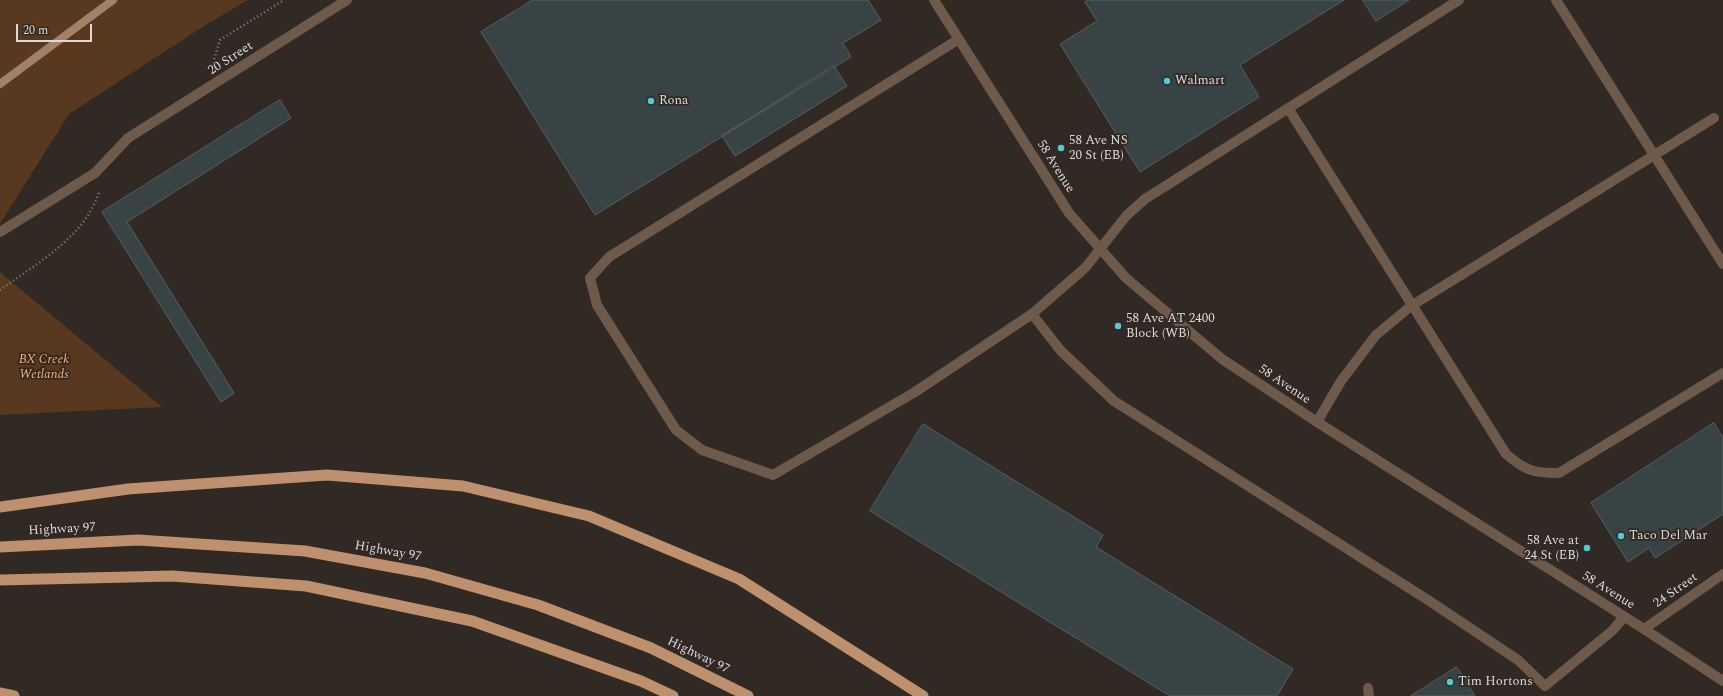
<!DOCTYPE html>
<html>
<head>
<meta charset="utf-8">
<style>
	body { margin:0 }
	#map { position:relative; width:1723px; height:696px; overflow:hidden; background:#312923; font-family:Spectral,serif }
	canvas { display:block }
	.scale { position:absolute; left:16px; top:24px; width:76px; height:18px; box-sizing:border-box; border:2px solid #ded9d6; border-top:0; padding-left:5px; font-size:12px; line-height:14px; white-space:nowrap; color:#ded9d6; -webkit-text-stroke:3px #312923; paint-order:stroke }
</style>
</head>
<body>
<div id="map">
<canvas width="1723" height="696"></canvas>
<div class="scale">20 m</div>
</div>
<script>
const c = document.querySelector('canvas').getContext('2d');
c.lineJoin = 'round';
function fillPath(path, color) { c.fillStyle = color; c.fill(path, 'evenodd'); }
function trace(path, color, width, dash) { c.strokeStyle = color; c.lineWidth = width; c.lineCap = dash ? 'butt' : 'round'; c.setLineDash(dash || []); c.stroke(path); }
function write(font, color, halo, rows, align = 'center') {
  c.font = font + ' Spectral,serif'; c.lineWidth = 3.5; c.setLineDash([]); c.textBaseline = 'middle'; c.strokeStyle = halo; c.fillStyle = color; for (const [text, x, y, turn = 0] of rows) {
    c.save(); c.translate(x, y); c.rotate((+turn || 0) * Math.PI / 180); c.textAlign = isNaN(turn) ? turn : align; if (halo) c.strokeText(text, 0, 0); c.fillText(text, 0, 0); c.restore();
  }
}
fillPath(new Path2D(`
	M0,0H248L204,26L69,114L0,224Z
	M0,272L162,407L0,415Z`), '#58381e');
trace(new Path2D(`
	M0,84L113,0`), '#a28167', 8);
const building = new Path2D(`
	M533,0H868L881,20L843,43L851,57L595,215L481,32Z
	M1089,0H1344L1240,65L1259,97L1140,172L1060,44L1097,21L1085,2Z
	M1363,0H1409L1376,21Z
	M834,66L847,86L735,156L722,136Z
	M280,100L291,118L127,222L234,393L221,402L102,212Z
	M1714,423L1723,438V514L1655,558L1649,548L1628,562L1591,503Z
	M923,424L1103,535L1096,547L1293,669L1277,696H1170L870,511Z
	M1457,667L1475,696H1411Z`);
fillPath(building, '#374344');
trace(building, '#556162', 1);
trace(new Path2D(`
	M213,63L220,40L284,0
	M0,290C36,264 85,237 99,192`), '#88827d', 2.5, [1, 3]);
trace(new Path2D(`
	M1556,0L1723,264
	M959,39L609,257L590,278L597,305L676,430L702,450L773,475L915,392L1032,314L1085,268L1127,215L1145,199L1459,0
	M1288,108L1506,454C1526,471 1533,473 1559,473L1723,373
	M1032,314L1061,351L1114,401L1428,600L1518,660L1545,686L1612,631L1624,617
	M1317,422L1341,381L1376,335L1411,306L1714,118
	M1368,688L1369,696`), '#6e5a4b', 10);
trace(new Path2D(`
	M0,232L95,173L128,138L347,0
	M1644,629L1723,574`), '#6e5a4b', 10);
trace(new Path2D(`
	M934,0L1069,213L1126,278L1222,359L1317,422L1644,629L1723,681`), '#6e5a4b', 10);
trace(new Path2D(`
	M0,507L128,489L327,475L463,486L589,516L739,579L923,696
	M0,547L138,540L305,551L425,573L538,605L651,648L748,696
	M0,580L172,576L306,586L472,621L641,681L673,696
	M0,693L14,696`), '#be906e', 11);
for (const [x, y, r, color] of [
	[1167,81,4,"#52cbd9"],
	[651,101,4,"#52cbd9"],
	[1061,148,4,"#52cbd9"],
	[1118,326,4,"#52cbd9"],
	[1621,536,4,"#52cbd9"],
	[1587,548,4,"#52cbd9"],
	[1450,682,4,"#52cbd9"]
]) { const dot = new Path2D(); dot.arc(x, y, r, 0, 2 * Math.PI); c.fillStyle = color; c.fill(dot); trace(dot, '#312923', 1.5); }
write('13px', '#ded9d6', '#312923', [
	["20 Street",231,59,-33],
	["58 Avenue",1055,167,58],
	["58 Avenue",1284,385,34],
	["Highway 97",62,530,-3],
	["Highway 97",388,552,10],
	["58 Avenue",1608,591,32],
	["24 Street",1676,591,-35],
	["Highway 97",698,656,26]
]);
write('13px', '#ded9d6', '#312923', [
	["Walmart",1175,81],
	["Rona",659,101],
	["58 Ave NS",1069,141],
	["20 St (EB)",1069,156],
	["58 Ave AT 2400",1126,319],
	["Block (WB)",1126,334],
	["Taco Del Mar",1629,536],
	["58 Ave at",1579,541,"right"],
	["24 St (EB)",1579,556,"right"],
	["Tim Hortons",1458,682]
], 'left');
write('italic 13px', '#f5ae78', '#312923', [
	["BX Creek",44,360],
	["Wetlands",44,375]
]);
</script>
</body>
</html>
